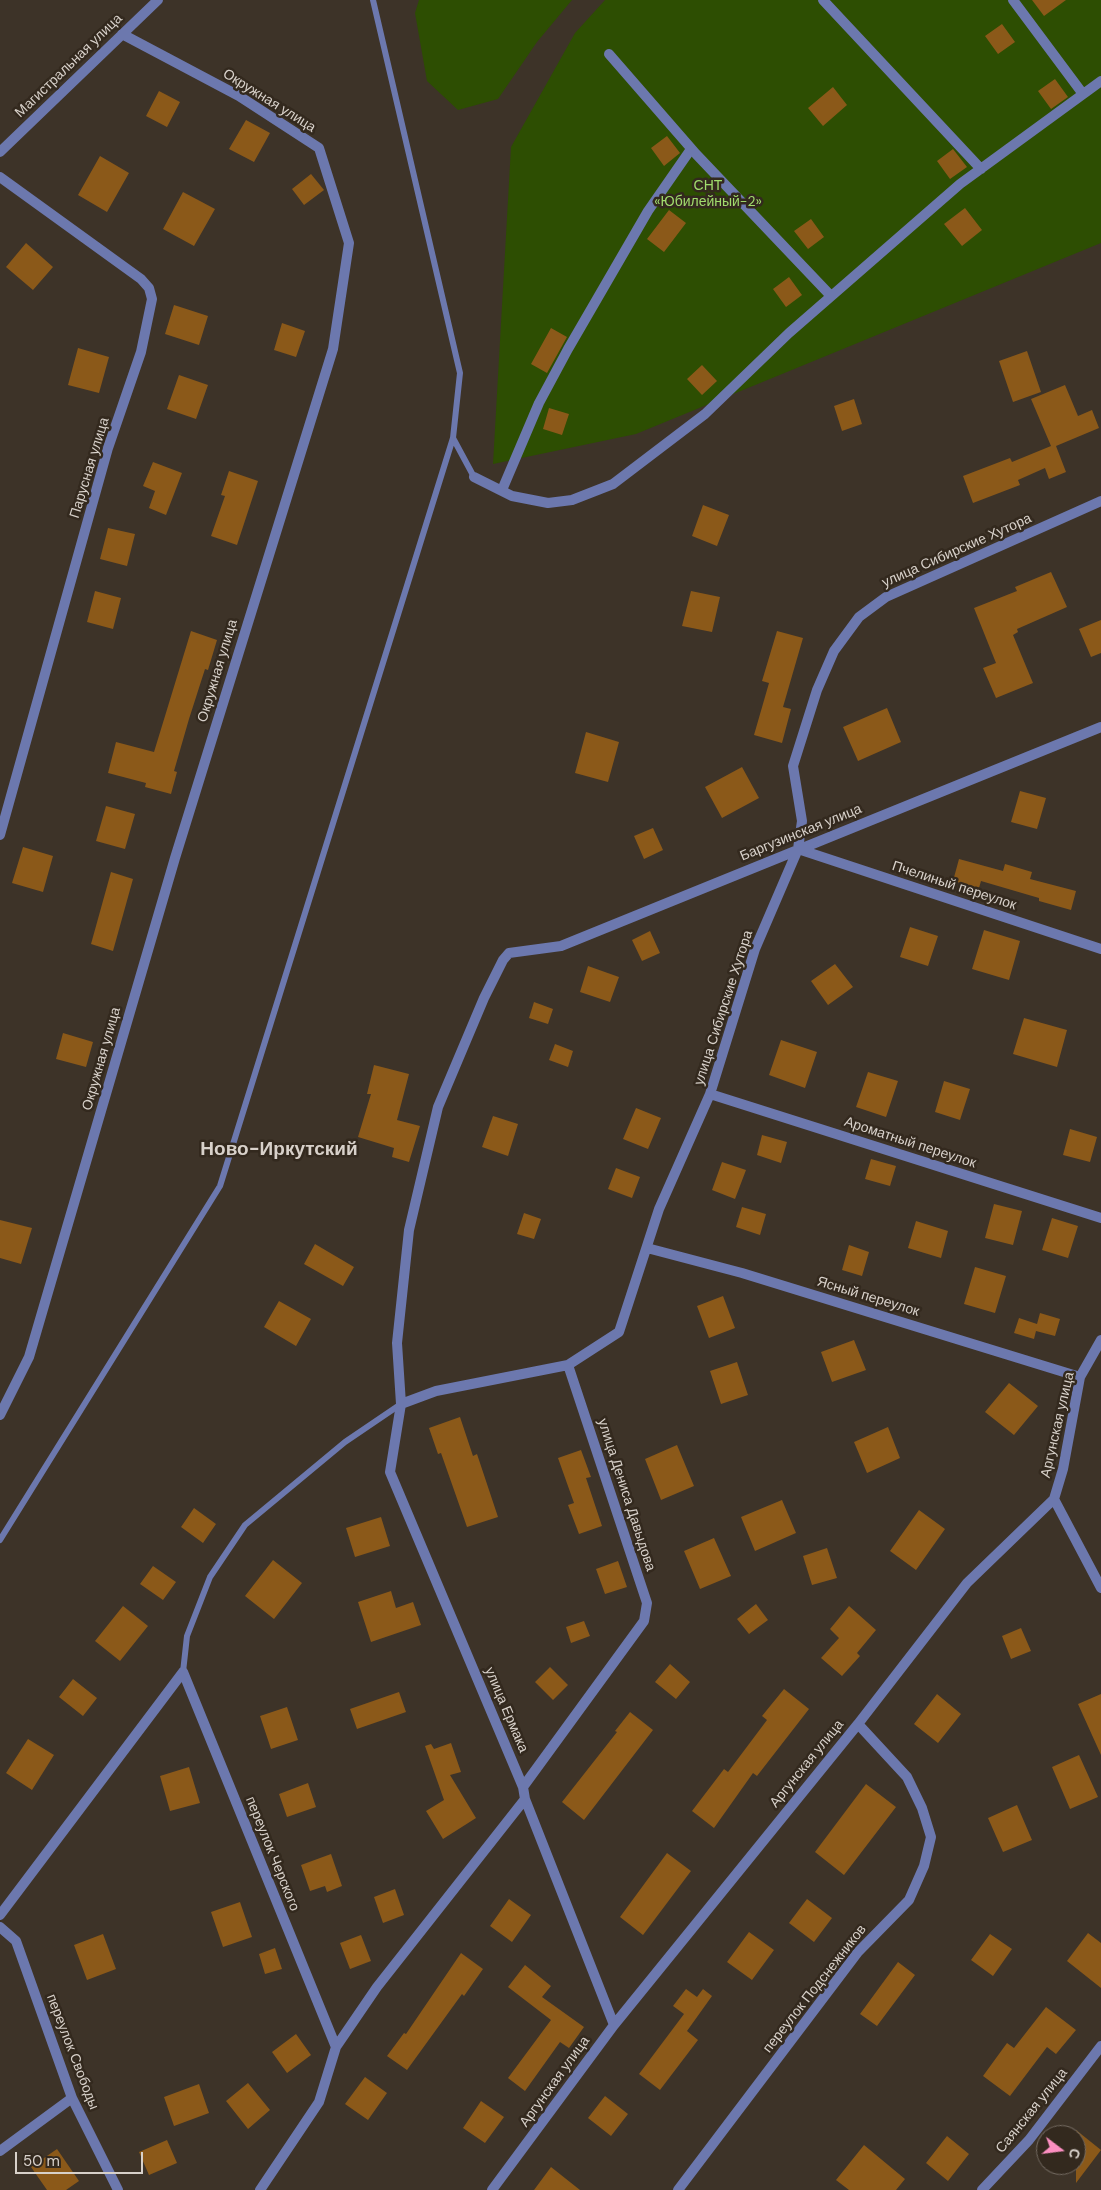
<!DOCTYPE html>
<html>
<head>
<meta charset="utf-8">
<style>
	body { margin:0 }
	#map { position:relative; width:1101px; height:2190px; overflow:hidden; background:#3d3328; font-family:"DM Sans",sans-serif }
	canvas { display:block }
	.north { position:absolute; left:1036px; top:2125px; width:50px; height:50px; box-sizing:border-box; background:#33291e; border:1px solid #756c63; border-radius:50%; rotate:105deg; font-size:14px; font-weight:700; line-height:20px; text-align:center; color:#d8d1ca }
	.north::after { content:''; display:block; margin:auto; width:18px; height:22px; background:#fc8fc1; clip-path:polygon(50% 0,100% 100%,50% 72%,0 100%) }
	.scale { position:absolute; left:15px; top:2152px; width:128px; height:22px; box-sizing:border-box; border:2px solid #d8d1ca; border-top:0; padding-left:6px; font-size:15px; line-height:18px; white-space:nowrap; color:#d8d1ca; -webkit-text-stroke:4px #33291e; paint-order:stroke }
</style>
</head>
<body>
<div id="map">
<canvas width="1101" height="2190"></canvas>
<div class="north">С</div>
<div class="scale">50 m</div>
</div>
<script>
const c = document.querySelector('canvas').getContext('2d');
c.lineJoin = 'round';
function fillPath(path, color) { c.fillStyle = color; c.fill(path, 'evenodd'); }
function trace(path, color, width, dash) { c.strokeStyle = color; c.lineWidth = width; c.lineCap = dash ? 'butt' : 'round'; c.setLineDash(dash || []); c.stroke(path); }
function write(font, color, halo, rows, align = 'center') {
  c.font = font + ' "DM Sans",sans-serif'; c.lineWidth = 5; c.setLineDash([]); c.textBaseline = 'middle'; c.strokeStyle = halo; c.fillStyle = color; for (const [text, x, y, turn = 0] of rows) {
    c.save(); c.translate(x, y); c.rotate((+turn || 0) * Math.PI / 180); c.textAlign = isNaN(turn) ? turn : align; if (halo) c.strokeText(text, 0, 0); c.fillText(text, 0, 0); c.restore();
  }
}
fillPath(new Path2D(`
	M419,0H572L537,42L498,99L458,110L427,81L415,13Z
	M605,0H1101V243L636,434L493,464L511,147L575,33Z`), '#2d4e02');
fillPath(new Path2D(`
	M1032,0H1066L1044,16Z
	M1002,24L1015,42L998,54L985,36Z
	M1055,79L1068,97L1051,109L1038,91Z
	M833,87L847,105L823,126L808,108Z
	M159,91L180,102L167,127L146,116Z
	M246,120L270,133L254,162L229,149Z
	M667,136L680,153L664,166L651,148Z
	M953,149L967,167L950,179L937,161Z
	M100,156L129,173L107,212L78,195Z
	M311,174L324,190L304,205L292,189Z
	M183,192L215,209L194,246L163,229Z
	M965,208L982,230L962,246L944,224Z
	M669,210L686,223L664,252L647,239Z
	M811,219L824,237L808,249L794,231Z
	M26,243L53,267L33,290L6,267Z
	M789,277L802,295L786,307L773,289Z
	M174,305L208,316L199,345L165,334Z
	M282,323L305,331L296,357L274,350Z
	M551,328L567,337L547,373L531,364Z
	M78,348L109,357L99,393L68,385Z
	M1027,351L1041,392L1013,402L999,361Z
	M702,365L717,381L702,395L687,379Z
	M179,375L208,385L196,419L167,409Z
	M1065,385L1078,416L1092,410L1099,428L1056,446L1066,472L1049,479L1045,468L1018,480L1020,485L973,503L963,476L1010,458L1012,462L1051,446L1031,399Z
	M854,399L862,424L842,431L834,406Z
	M549,408L569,414L562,435L543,429Z
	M153,462L182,473L166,515L149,508L155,491L143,486Z
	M229,471L258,481L237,545L211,536L225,496L221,495Z
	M703,505L729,515L717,546L692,536Z
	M108,528L135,534L127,566L100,559Z
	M1051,572L1067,607L1017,629L1018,632L1013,635L1033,683L996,698L983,668L996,663L974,608L1017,591L1015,587Z
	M95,591L121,598L113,629L87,622Z
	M691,591L720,597L712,632L682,626Z
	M1101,620V653L1091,657L1079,629Z
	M191,631L217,640L208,670L205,669L189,719L174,771L177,772L171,794L145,787L146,783L108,773L116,742L154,752Z
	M777,631L803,638L783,707L791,709L782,743L754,735L769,683L762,681Z
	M887,708L901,742L858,761L843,727Z
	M586,732L619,742L608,782L575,773Z
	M742,767L759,798L722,818L705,787Z
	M1020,791L1046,798L1037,829L1011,822Z
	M106,806L135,814L125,849L96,841Z
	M653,828L663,850L644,859L634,836Z
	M23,847L53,856L43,892L12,883Z
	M959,859L1003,871L1005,864L1032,872L1030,879L1076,891L1071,910L1039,901V898L981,881L979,888L953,881Z
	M111,872L133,879L113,951L91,944Z
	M910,927L938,936L928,966L900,957Z
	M984,930L1020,941L1009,980L972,969Z
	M650,931L660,953L642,961L632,940Z
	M835,964L853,987L828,1005L811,981Z
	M588,966L619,977L610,1002L580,992Z
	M534,1002L553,1009L548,1024L529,1018Z
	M1024,1018L1067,1030L1057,1067L1013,1054Z
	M63,1033L93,1042L86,1067L56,1059Z
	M781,1040L817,1052L805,1088L769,1075Z
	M555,1044L573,1051L568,1067L549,1060Z
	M374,1065L409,1074L397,1120L420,1126L409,1162L392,1157L394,1148L358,1137L371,1094H367Z
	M868,1072L898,1081L886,1117L856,1107Z
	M944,1081L970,1089L960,1120L935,1112Z
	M636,1108L661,1118L648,1149L623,1139Z
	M493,1116L518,1124L508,1156L482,1147Z
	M1070,1129L1097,1137L1090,1162L1063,1155Z
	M762,1135L787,1142L781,1163L757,1155Z
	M871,1159L896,1166L890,1186L865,1179Z
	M722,1162L746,1170L735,1199L712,1190Z
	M616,1168L640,1177L632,1198L608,1189Z
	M994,1204L1022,1211L1013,1245L985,1238Z
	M742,1207L766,1214L760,1235L736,1227Z
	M524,1213L541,1219L534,1239L517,1234Z
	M1052,1218L1078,1226L1068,1258L1042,1250Z
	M0,1220L32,1228L21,1264L0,1258Z
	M916,1221L948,1231L941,1258L908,1248Z
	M315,1244L354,1267L343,1286L304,1264Z
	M849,1245L869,1252L862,1276L842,1270Z
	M975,1267L1006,1276L995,1313L964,1304Z
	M723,1296L735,1328L709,1338L697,1306Z
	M279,1301L311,1319L296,1346L264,1327Z
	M1040,1313L1060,1319L1055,1336L1036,1331L1034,1339L1014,1333L1019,1318L1037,1324Z
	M854,1340L866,1370L832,1382L821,1352Z
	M737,1362L748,1395L721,1404L710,1371Z
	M1009,1383L1038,1406L1014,1435L985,1412Z
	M460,1417L473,1456L477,1454L498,1517L467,1527L441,1453L438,1454L429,1428Z
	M888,1427L900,1458L867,1473L854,1442Z
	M677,1445L694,1486L661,1500L645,1459Z
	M581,1450L591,1477L586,1478L602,1526L579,1534L568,1505L574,1503L558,1458Z
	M782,1500L796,1533L755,1551L741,1517Z
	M194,1508L216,1524L203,1543L181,1527Z
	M919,1510L945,1529L916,1570L890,1551Z
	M381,1517L390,1546L355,1557L346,1528Z
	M714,1538L731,1576L700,1589L684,1551Z
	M827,1548L837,1578L812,1585L803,1556Z
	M273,1560L302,1583L274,1619L245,1596Z
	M618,1561L627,1587L605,1594L596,1569Z
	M153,1566L176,1582L163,1600L140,1584Z
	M391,1591L396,1608L413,1602L421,1625L371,1642L358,1602Z
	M756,1604L768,1620L749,1634L737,1619Z
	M123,1606L148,1626L120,1661L95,1641Z
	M849,1606L876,1630L857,1653L860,1656L842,1676L821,1658L839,1638L830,1629Z
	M584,1621L590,1636L571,1643L566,1627Z
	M1021,1628L1031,1651L1011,1659L1002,1636Z
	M670,1664L690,1682L676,1699L655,1682Z
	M550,1667L568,1685L553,1700L535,1682Z
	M73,1679L97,1698L83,1716L59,1697Z
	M784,1689L809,1709L757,1776L753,1773L714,1828L692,1811L724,1769L728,1772L767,1720L762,1716Z
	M399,1692L406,1712L357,1729L350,1709Z
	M937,1694L961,1714L938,1743L914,1724Z
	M1101,1694V1755L1078,1704Z
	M287,1707L298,1740L271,1749L260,1716Z
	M630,1712L653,1730L584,1820L562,1802L617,1732L615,1731Z
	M28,1739L54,1755L32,1790L6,1773Z
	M451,1743L461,1772L450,1775L476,1818L443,1839L426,1811L444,1800L425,1746L431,1744L434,1749Z
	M1079,1755L1098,1797L1070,1809L1052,1767Z
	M189,1767L200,1803L170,1811L160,1776Z
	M308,1783L316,1807L287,1817L279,1794Z
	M866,1784L896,1807L844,1875L815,1852Z
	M1017,1805L1032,1840L1003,1852L988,1818Z
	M667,1853L691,1871L643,1935L620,1917Z
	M331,1854L342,1886L327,1892L325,1886L310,1891L301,1865Z
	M395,1889L404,1915L383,1923L374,1897Z
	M509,1899L531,1915L512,1942L490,1926Z
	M807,1899L832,1918L814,1942L789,1923Z
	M240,1902L252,1937L223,1947L211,1912Z
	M749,1932L774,1950L752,1980L727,1962Z
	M1088,1933L1101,1943V1988L1067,1961Z
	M103,1934L116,1969L87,1980L74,1945Z
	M990,1934L1012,1949L993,1976L971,1960Z
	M361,1935L371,1961L350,1969L340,1943Z
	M275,1948L282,1969L265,1974L259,1954Z
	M461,1953L483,1969L464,1996L462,1994L407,2070L387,2056L404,2033L406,2034Z
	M898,1962L915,1975L877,2026L860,2014Z
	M525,1965L551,1986L542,1997L584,2027L569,2048L560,2042L525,2091L508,2078L551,2020L508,1987Z
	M686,1989L697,1997L703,1989L712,1996L687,2031L698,2040L660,2090L639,2074L684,2014L673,2006Z
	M1046,2007L1076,2030L1056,2054L1047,2047L1010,2096L983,2076L1007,2043L1014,2048Z
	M296,2034L311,2055L287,2073L272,2052Z
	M365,2077L387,2093L368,2120L345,2104Z
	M248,2083L270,2110L248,2129L226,2101Z
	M199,2084L209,2113L174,2126L164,2097Z
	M605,2096L628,2114L611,2136L588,2118Z
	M481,2101L504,2117L485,2143L463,2128Z
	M1076,2130L1101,2150L1076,2183Z
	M947,2136L969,2154L948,2181L926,2163Z
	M167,2140L177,2163L149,2175L139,2152Z
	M864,2145L905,2179L896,2190H849L836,2180Z
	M57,2149L79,2181L66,2190H47L31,2167Z
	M551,2167L580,2190H534Z`), '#8b5919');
trace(new Path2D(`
	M373,0L460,373L453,438L474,477
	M0,1540L220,1186L453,438
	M183,1672L187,1636L210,1577L245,1525L345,1442L401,1404`), '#6c78ae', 6);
trace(new Path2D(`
	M823,0L981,169
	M1013,0L1083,94
	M609,54L696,154L831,296
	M0,152L158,0
	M0,177L141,279L149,288L152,299L141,352L108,448L0,835
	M474,477L512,496L548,503L572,500L613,484L705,414L789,333L960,184L1101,81
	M502,490L539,403L568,349L648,211L691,149
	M798,849L1101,949
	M710,1094L1101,1218
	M647,1248L742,1273L1080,1377
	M401,1404L436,1391L568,1365
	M0,1415L29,1357L175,858L333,349L349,243L319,148L239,96L122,34
	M1054,1499L1101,1588
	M183,1672L336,2047
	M523,1787L644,1621L647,1603L568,1365L619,1332L659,1209L710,1094L755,949L798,849L802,821L793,766L817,690L834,651L859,617L886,597L1101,501
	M0,1915L183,1672
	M0,1927L16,1941L72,2098L118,2190
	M614,2025L525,1799L523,1787L390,1472L401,1404L397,1343L409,1230L438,1107L484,998L503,960L509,953L561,946L1101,727
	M0,2151L72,2098
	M260,2190L319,2102L336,2047L377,1987L525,1799
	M492,2190L614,2025L858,1724L967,1583L1054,1499L1063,1469L1080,1377L1101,1340
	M678,2190L858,1952L909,1900L924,1866L931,1837L922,1808L907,1777L858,1724
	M982,2190L1029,2140L1101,2046`), '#6c78ae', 10);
write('14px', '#d8d1ca', '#33291e', [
	["Магистральная улица",69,66,-44],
	["Окружная улица",269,101,32],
	["Парусная улица",90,468,-73],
	["улица Сибирские Хутора",957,551,-24],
	["Окружная улица",218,671,-73],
	["Баргузинская улица",801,833,-22],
	["Пчелиный переулок",954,886,18],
	["улица Сибирские Хутора",724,1008,-72],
	["Окружная улица",102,1059,-74],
	["Ароматный переулок",910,1143,18],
	["Ясный переулок",868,1297,17],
	["Аргунская улица",1058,1425,-77],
	["улица Дениса Давыдова",626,1495,72],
	["улица Ермака",506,1710,67],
	["Аргунская улица",807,1764,-51],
	["переулок Черского",272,1854,68],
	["переулок Подснежников",815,1989,-52],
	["переулок Свободы",72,2052,69],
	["Аргунская улица",555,2082,-54],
	["Саянская улица",1032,2111,-51]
]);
write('14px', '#a1dc6d', '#33291e', [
	["СНТ",708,186],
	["«Юбилейный-2»",708,202]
]);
write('bold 19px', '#d8d1ca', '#33291e', [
	["Ново-Иркутский",279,1150]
]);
</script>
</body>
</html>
